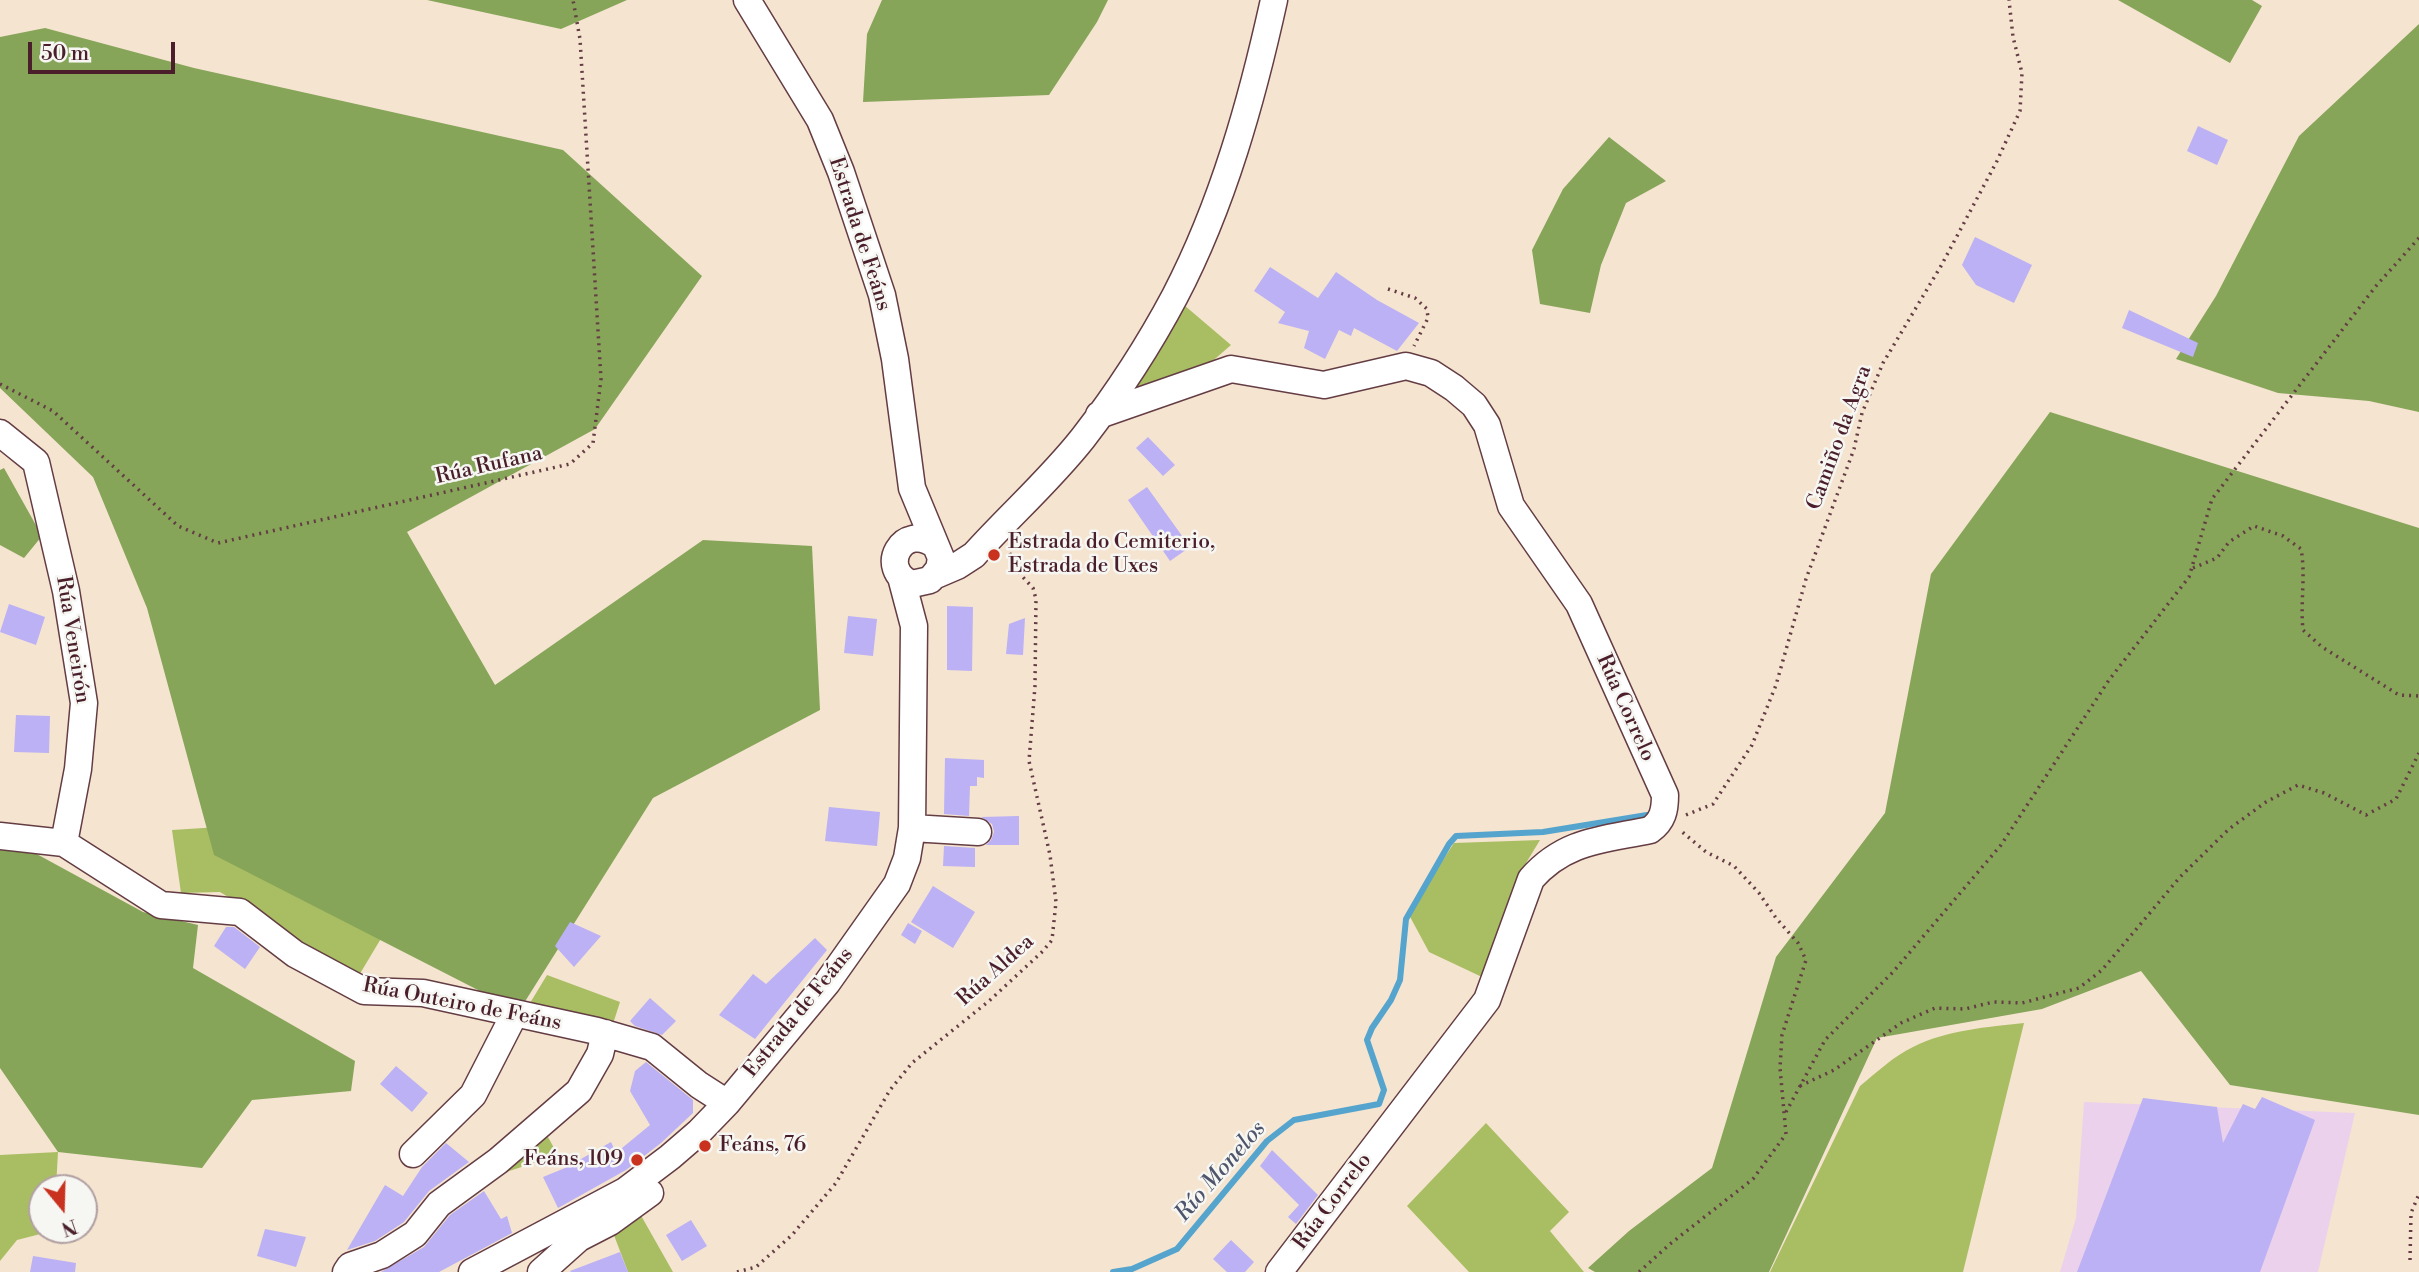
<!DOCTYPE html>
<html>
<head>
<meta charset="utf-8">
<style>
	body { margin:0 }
	#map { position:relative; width:2419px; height:1272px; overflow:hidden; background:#f5e4d0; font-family:"Libre Bodoni",serif }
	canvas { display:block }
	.north { position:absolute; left:28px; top:1174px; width:70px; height:70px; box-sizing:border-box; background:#f6f6f2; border:2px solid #b1a0a2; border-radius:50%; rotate:161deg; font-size:19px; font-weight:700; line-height:28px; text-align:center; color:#4a1f2b }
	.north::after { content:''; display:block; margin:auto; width:24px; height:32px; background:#c8321e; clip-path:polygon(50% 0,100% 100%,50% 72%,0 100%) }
	.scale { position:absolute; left:28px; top:42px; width:147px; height:32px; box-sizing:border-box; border:4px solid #4a1f2b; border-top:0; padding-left:9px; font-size:21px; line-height:24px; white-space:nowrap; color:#4a1f2b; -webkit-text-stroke:5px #f6f6f2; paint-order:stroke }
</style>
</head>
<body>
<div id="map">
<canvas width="2419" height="1272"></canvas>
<div class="north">N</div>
<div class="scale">50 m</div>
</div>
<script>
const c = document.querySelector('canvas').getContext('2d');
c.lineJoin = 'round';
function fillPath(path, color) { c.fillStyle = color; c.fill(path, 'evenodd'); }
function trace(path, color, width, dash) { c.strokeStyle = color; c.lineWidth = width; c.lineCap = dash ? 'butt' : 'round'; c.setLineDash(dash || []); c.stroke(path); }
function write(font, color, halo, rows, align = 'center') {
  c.font = font + ' "Libre Bodoni",serif'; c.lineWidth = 5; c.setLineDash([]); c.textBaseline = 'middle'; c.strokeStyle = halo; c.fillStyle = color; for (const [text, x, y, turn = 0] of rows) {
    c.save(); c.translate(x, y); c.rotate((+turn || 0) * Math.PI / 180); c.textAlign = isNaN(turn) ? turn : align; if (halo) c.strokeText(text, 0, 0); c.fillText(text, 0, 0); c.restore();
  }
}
fillPath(new Path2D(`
	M2084,1102L2355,1113L2318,1272H2060L2076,1218Z`), '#ebd1eb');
fillPath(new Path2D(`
	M1184,305L1231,345L1201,371L1130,396Z
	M346,819L407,895L358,977L301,948L266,920L220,892L181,893L172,830Z
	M1540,840L1520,873L1482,977L1429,952L1408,913L1454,843Z
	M547,975L620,1002L611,1030L527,1008Z
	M2024,1023L1963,1272H1770L1860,1086C1877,1072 1894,1056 1913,1047C1946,1030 1988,1027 2024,1023Z
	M1486,1123L1569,1212L1550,1231L1584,1272H1469L1407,1206Z
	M543,1128L554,1148L546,1159L494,1176Z
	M58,1152L56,1188H42V1230H56L17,1240L0,1261V1155Z
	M639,1212L673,1272H628L612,1230Z`), '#a9be63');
fillPath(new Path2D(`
	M427,0H627L561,29Z
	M882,0H1108L1097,22L1049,95L863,102L867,34Z
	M2118,0H2252L2262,6L2230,63Z
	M2419,24V412L2369,401L2278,393L2176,359L2216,296L2299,136Z
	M45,28L194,68L563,150L702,276L595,429L407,532L495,685L703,540L812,546L820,710L653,798L519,1011L214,855L147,608L93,477L0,388V37Z
	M1609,137L1666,181L1626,203L1601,265L1590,313L1540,304L1532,250L1563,189Z
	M2050,412L2419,528V1115L2230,1085L2141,971L2042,1009L1877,1038L1769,1272H1595L1588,1268L1629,1231L1712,1168L1776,957L1885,813L1931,574Z
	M4,468L42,536L24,558L0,545V470Z
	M0,850L33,852L143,912L198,925L193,968L355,1061L351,1091L252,1100L202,1168L58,1152L0,1068Z`), '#86a559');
trace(new Path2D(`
	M1113,1272L1132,1269L1177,1249L1267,1141L1294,1120L1379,1104L1384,1090L1367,1040L1372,1028L1391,1000L1400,980L1406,919L1449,844L1456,836L1543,832L1647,815`), '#54a4ce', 6);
fillPath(new Path2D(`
	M2198,126L2228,140L2217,165L2187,151Z
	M1975,237L2032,265L2014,303L1976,285L1962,265Z
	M1270,267L1318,298L1336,272L1377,300L1419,323L1397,351L1354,328L1351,336L1339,330L1325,359L1304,348L1309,331L1278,323L1285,312L1254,291Z
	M2129,310L2198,343L2193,357L2122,328Z
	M1148,437L1175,465L1163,476L1136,448Z
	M1147,487L1190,547L1170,561L1128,500Z
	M9,604L45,617L36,645L0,632Z
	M947,606L973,607L972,671L947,670Z
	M848,616L877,619L873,656L844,653Z
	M1025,618L1023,655L1006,654L1009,624Z
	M16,715L50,716L49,753L14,752Z
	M945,758L984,760V778L977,777V786H970L969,816L944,814Z
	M829,807L880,812L877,846L825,841Z
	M1019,816V845H986L991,840L994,832L992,824L981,817Z
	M944,846L975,848V867L943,866Z
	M933,886L975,912L953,948L911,922Z
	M570,922L601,936L574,967L555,946Z
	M908,923L922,931L915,944L901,935Z
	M226,927H234L260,947L245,969L214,946Z
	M815,938L827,950L755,1039L719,1015L753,974L766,984Z
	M650,998L676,1021L662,1035L635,1026L630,1021Z
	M646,1062L693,1100V1113L661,1143L626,1170L558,1208L543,1177L565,1168L611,1142L616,1153L650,1125L630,1091L635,1071Z
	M396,1066L428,1093L412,1112L380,1084Z
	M2262,1097L2315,1120L2260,1272H2077L2143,1098L2217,1107L2223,1143L2243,1104L2255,1109Z
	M446,1143L469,1162L429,1191L404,1222L375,1241L347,1250L385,1185L403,1196L422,1167Z
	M1272,1150L1318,1195L1296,1224L1288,1217L1299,1205L1260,1166Z
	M484,1191L501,1219L507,1216L512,1233L439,1272H381L424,1247L450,1215Z
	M691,1220L707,1246L682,1261L666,1235Z
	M265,1229L306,1237L296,1267L257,1256Z
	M1231,1240L1254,1262L1245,1272H1227L1213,1259Z
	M620,1252L628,1272H571L570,1271Z
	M33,1256L76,1263L75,1272H30Z`), '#bbb1f4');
const minor = new Path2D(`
	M747,0L820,120L841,172L882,295L895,359L912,488L941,558L939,569L930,580L912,584C876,569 903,521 935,545
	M1099,415L1231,369L1324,385L1406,366L1431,373L1454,388L1474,405L1487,425L1511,506L1579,604L1665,795C1665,810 1663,821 1650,830C1603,840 1565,840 1531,879L1487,1000L1279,1272
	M0,433L36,462L66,591L84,703L78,769L64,843
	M936,575L957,566L974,555C1010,515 1050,480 1083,438C1117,394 1149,345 1175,296C1223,204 1252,100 1274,0
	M912,828L978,832
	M0,836L64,843L161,905L240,912L295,954L364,991L423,993L597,1031L652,1047L699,1085L727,1103
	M413,1154L473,1095L515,1013
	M346,1272L350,1266L382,1255L415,1234L439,1204L498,1161L579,1091L600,1054L605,1033
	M472,1272L625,1191L670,1157L699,1132L727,1103L827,983L897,884L907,858L912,828L914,626L901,577
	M541,1272L579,1238L610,1222L650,1193`);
trace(minor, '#643d44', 29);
trace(new Path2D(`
	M1388,289L1415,298L1427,309L1428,318L1414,346
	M0,384L53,411L178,526L218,543L570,464L593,443L601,379L580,39L573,0
	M2193,568L2217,558L2229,542L2254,526L2283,536L2301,549C2306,576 2300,602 2303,630L2322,647L2399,695L2419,696
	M1686,815L1713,804L1752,745L1776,685L1806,579L1854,449L1862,413L1883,363L1941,266L1997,161L2020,111L2022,73L2013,37L2009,0
	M1800,1086L1834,1070L1901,1023L1935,1008L1965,1009L1993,1002L2022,1003L2079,988L2102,970L2180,877L2229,829L2266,802L2298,785L2324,793L2366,815L2396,799L2419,753
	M1786,1112L1825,1040L1893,972L2001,845L2109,680L2189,577L2212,499L2376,286L2419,238
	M2410,1260L2411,1213L2419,1194
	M737,1272L756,1267L792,1235L836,1183L890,1090L912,1063L989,1001L1043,951L1052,940L1056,902L1050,855L1029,761L1035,686L1036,599L1033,588L1020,574L1008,550
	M1639,1272L1670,1244L1753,1179L1786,1134L1780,1068L1782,1035L1806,960L1798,943L1776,918L1759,893L1734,866L1706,852L1680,830`), '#643d44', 3.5, [2, 5]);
trace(minor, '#fff', 26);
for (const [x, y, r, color] of [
	[994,555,7,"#c8321e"],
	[705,1146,7,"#c8321e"],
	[637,1160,7,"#c8321e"]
]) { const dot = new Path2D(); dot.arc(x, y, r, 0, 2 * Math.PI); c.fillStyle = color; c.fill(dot); trace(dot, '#f6f6f2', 2.5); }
write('21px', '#4a1f2b', '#f6f6f2', [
	["Estrada de Feáns",859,234,72],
	["Camiño da Agra",1840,438,-70],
	["Rúa Rufana",489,466,-13],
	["Rúa Veneirón",72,640,81],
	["Rúa Correlo",1625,708,66],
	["Rúa Aldea",996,971,-42],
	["Rúa Outeiro de Feáns",462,1005,11],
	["Estrada de Feáns",799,1013,-51],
	["Rúa Correlo",1333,1202,-53]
]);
write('21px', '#4a1f2b', '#f6f6f2', [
	["Estrada do Cemiterio,",1008,543],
	["Estrada de Uxes",1008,567],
	["Feáns, 76",719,1146],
	["Feáns, 109",623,1160,"right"]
], 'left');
write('italic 23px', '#4e546c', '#f6f6f2', [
	["Río Monelos",1221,1172,-49]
]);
</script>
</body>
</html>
